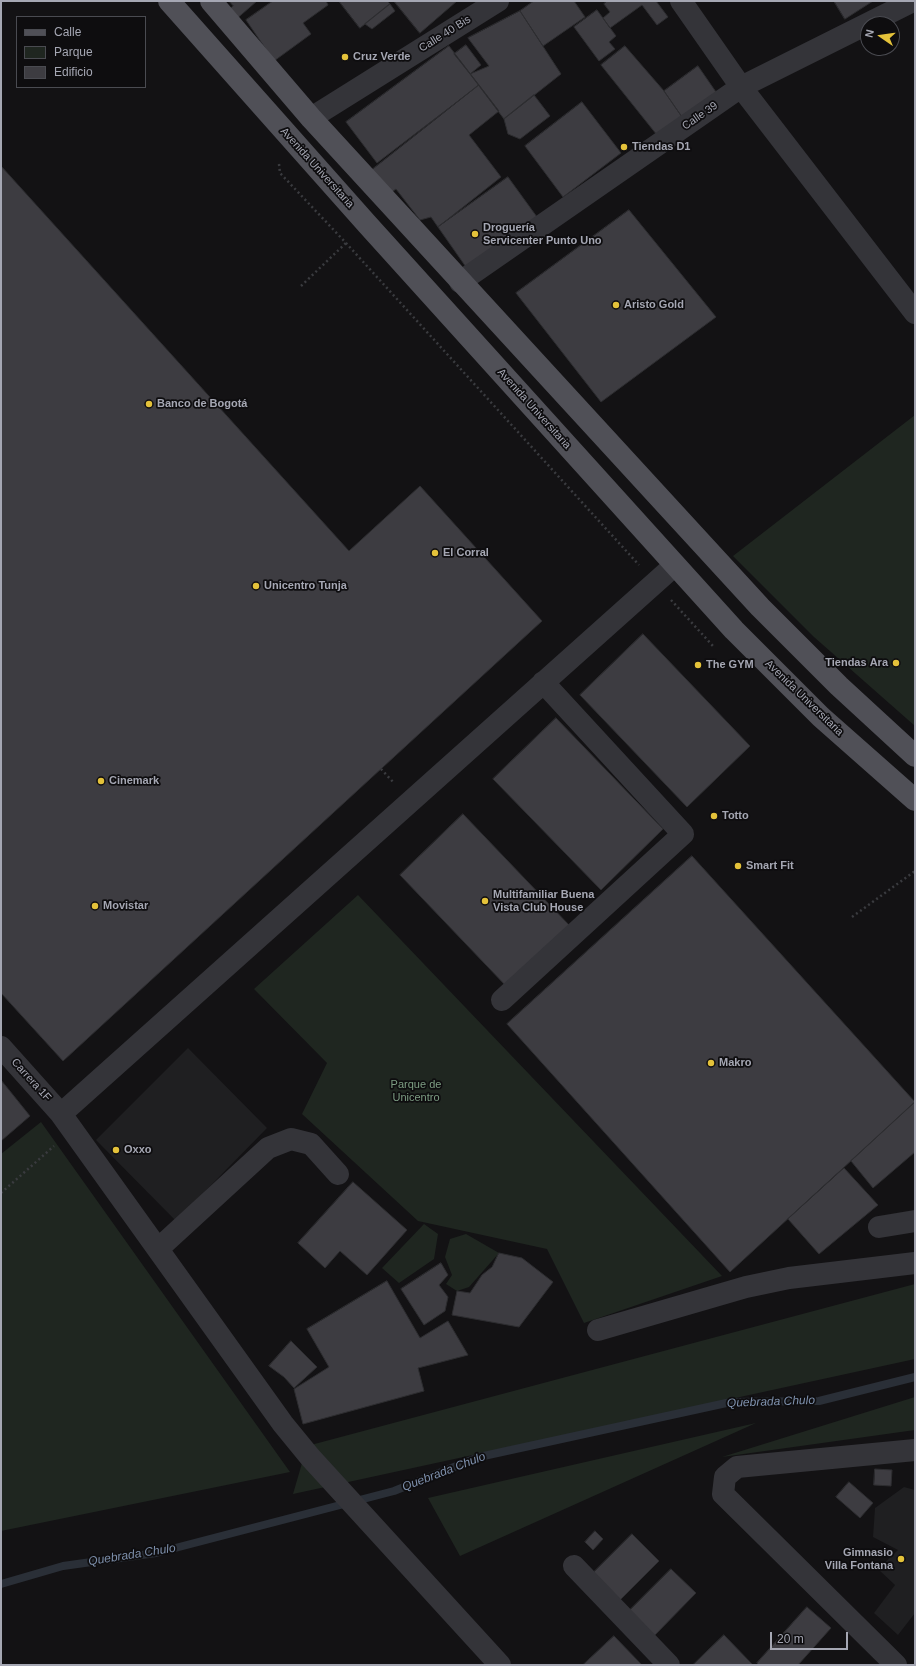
<!DOCTYPE html>
<html>
<head>
<meta charset="utf-8">
<style>
	body { margin:0 }
	#map { position:relative; width:916px; height:1666px; overflow:hidden; background:#131214; font-family:Arial,sans-serif }
	canvas { display:block }
	.frame { position:absolute; inset:0; border:2px solid #a5a7b3; pointer-events:none }
	.legend { position:absolute; left:16px; top:16px; width:130px; height:72px; box-sizing:border-box; background:#0e0d0f; border:1px solid #4a4b51; margin:0; padding:5px 7px; list-style:none; font-size:12px; color:#a5a7b3 }
	.legend li { display:flex; align-items:center; gap:8px; height:20px }
	.legend b { width:20px; border:1px solid #4a4b51 }
	.north { position:absolute; left:860px; top:16px; width:40px; height:40px; box-sizing:border-box; background:#0e0d0f; border:1px solid #4a4b51; border-radius:50%; rotate:283deg; font-size:11px; font-weight:700; line-height:16px; text-align:center; color:#a5a7b3 }
	.north::after { content:''; display:block; margin:auto; width:14px; height:18px; background:#e4c23a; clip-path:polygon(50% 0,100% 100%,50% 72%,0 100%) }
	.scale { position:absolute; left:770px; top:1632px; width:78px; height:18px; box-sizing:border-box; border:2px solid #a5a7b3; border-top:0; padding-left:5px; font-size:12px; line-height:14px; white-space:nowrap; color:#a5a7b3; -webkit-text-stroke:3px #0e0d0f; paint-order:stroke }
</style>
</head>
<body>
<div id="map">
<canvas width="916" height="1666"></canvas>
<div class="frame"></div>
<ul class="legend">
<li><b style="height:5px;background:#505057"></b>Calle</li>
<li><b style="height:11px;background:#1f2620"></b>Parque</li>
<li><b style="height:11px;background:#3d3c41"></b>Edificio</li>
</ul>
<div class="north">N</div>
<div class="scale">20 m</div>
</div>
<script>
const c = document.querySelector('canvas').getContext('2d');
c.lineJoin = 'round';
function fillPath(path, color) { c.fillStyle = color; c.fill(path, 'evenodd'); }
function trace(path, color, width, dash) { c.strokeStyle = color; c.lineWidth = width; c.lineCap = dash ? 'butt' : 'round'; c.setLineDash(dash || []); c.stroke(path); }
function write(font, color, halo, rows, align = 'center') {
  c.font = font + ' Arial,sans-serif'; c.lineWidth = 3.5; c.setLineDash([]); c.textBaseline = 'middle'; c.strokeStyle = halo; c.fillStyle = color; for (const [text, x, y, turn = 0] of rows) {
    c.save(); c.translate(x, y); c.rotate((+turn || 0) * Math.PI / 180); c.textAlign = isNaN(turn) ? turn : align; if (halo) c.strokeText(text, 0, 0); c.fillText(text, 0, 0); c.restore();
  }
}
fillPath(new Path2D(`
	M188,1048L267,1128L176,1221L96,1140Z
	M904,1487L915,1490V1613L898,1635L874,1613L895,1585L878,1569L898,1550L873,1537L875,1508Z`), '#1f1f21');
fillPath(new Path2D(`
	M915,415V726L814,637L733,556Z
	M358,895L722,1276L584,1323L547,1249L418,1221L302,1114L327,1063L254,989Z
	M41,1122L290,1472L1,1531V1154Z
	M424,1224L438,1234L434,1259L399,1283L382,1268Z
	M466,1234L499,1253L469,1287L457,1291L446,1284L452,1275L445,1257L450,1239Z
	M915,1284V1359L293,1494L307,1446Z
	M915,1397V1430L722,1457Z
	M756,1423L460,1556L428,1498Z`), '#1f2620');
trace(new Path2D(`
	M1,1584L63,1566L156,1553L394,1491L479,1457L731,1402L819,1401L915,1377`), '#2a2f37', 8);
const building = new Path2D(`
	M229,1H257L234,21L226,12L233,6Z
	M273,1H326L328,5L303,23L311,34L274,61L246,20Z
	M339,1H387L390,4L360,28Z
	M394,1H457L420,33Z
	M534,1H574L585,17L543,46L520,11Z
	M607,1H656L668,17L657,25L642,5L610,28L603,18L610,12L604,4Z
	M834,1H873L845,19Z
	M390,4L395,11L372,29L365,24Z
	M597,10L616,36L609,42L615,49L599,61L574,27Z
	M520,11L561,74L504,119L470,74L489,66L468,38Z
	M466,45L481,65L470,74L454,54Z
	M449,46L479,85L377,163L346,122Z
	M625,46L664,91L682,117L657,135L601,65Z
	M698,66L716,92L682,117L664,91Z
	M479,85L499,111L469,135L501,177L438,227L431,217L420,220L396,189L386,196L368,173Z
	M534,95L550,116L520,139L508,134L504,119Z
	M582,102L621,153L563,197L525,146Z
	M1,166L349,551L420,486L542,621L63,1061L1,993Z
	M508,177L537,217L466,267L438,227Z
	M629,210L716,317L601,402L516,293Z
	M643,634L750,746L687,807L580,695Z
	M556,718L663,829L601,890L493,779Z
	M463,814L570,926L507,987L400,875Z
	M692,856L915,1102L730,1272L507,1024Z
	M1,1080L30,1116L1,1141Z
	M915,1102V1152L873,1188L851,1161Z
	M844,1168L878,1205L819,1254L788,1219Z
	M353,1182L407,1230L367,1275L340,1251L325,1268L298,1243Z
	M499,1253L522,1258L553,1282L519,1327L452,1315L457,1291L470,1293L482,1275L492,1267Z
	M441,1263L448,1275L439,1285L448,1297L445,1311L424,1325L401,1289Z
	M387,1281L420,1338L448,1321L468,1355L418,1368L424,1391L303,1424L294,1389L329,1367L307,1329Z
	M291,1341L317,1367L294,1388L284,1377L269,1366Z
	M875,1469L892,1470L891,1486L874,1485Z
	M849,1482L873,1503L860,1518L836,1497Z
	M595,1531L603,1539L593,1550L585,1542Z
	M632,1534L659,1561L617,1603L590,1576Z
	M671,1569L696,1593L654,1636L629,1611Z
	M807,1607L831,1628L798,1665H759L757,1663Z
	M724,1635L753,1665H693Z
	M614,1636L642,1665H583Z`);
fillPath(building, '#3d3c41');
trace(building, '#2d2d30', 1);
trace(new Path2D(`
	M279,164L280,173L346,243L639,565
	M301,286L347,242
	M671,600L713,646
	M381,769L394,783
	M852,917L915,871
	M1,1193L54,1146`), '#3a3b3f', 2.5, [2, 3]);
trace(new Path2D(`
	M681,1L741,87L915,313
	M311,118L498,1
	M460,282L741,87L913,1
	M502,1000L683,834L543,682
	M1,1047L61,1114L283,1424L310,1457L500,1665
	M61,1114L675,565
	M879,1227L915,1221
	M158,1249L268,1148L291,1139L311,1144L338,1174
	M598,1330L746,1287L789,1278L915,1263
	M574,1566L669,1665
	M896,1665L723,1494L725,1477L737,1467L915,1450`), '#343439', 22);
trace(new Path2D(`
	M169,1L367,224L734,630L821,717L915,800
	M211,1L311,118L760,607L839,686L915,756`), '#505057', 22);
for (const [x, y, r, color] of [
	[345,57,4,"#e4c23a"],
	[624,147,4,"#e4c23a"],
	[475,234,4,"#e4c23a"],
	[616,305,4,"#e4c23a"],
	[149,404,4,"#e4c23a"],
	[435,553,4,"#e4c23a"],
	[256,586,4,"#e4c23a"],
	[896,663,4,"#e4c23a"],
	[698,665,4,"#e4c23a"],
	[101,781,4,"#e4c23a"],
	[714,816,4,"#e4c23a"],
	[738,866,4,"#e4c23a"],
	[485,901,4,"#e4c23a"],
	[95,906,4,"#e4c23a"],
	[711,1063,4,"#e4c23a"],
	[116,1150,4,"#e4c23a"],
	[901,1559,4,"#e4c23a"]
]) { const dot = new Path2D(); dot.arc(x, y, r, 0, 2 * Math.PI); c.fillStyle = color; c.fill(dot); trace(dot, '#0e0d0f', 1.5); }
write('11px', '#a5a7b3', '#0e0d0f', [
	["Calle 40 Bis",445,34,-32],
	["Calle 39",700,116,-35],
	["Avenida Universitaria",317,168,48],
	["Avenida Universitaria",534,409,48],
	["Avenida Universitaria",804,698,44],
	["Carrera 1F",31,1080,48]
]);
write('bold 11px', '#a5a7b3', '#0e0d0f', [
	["Cruz Verde",353,57],
	["Tiendas D1",632,147],
	["Droguería",483,228],
	["Servicenter Punto Uno",483,241],
	["Aristo Gold",624,305],
	["Banco de Bogotá",157,404],
	["El Corral",443,553],
	["Unicentro Tunja",264,586],
	["Tiendas Ara",888,663,"right"],
	["The GYM",706,665],
	["Cinemark",109,781],
	["Totto",722,816],
	["Smart Fit",746,866],
	["Multifamiliar Buena",493,895],
	["Vista Club House",493,908],
	["Movistar",103,906],
	["Makro",719,1063],
	["Oxxo",124,1150],
	["Gimnasio",893,1553,"right"],
	["Villa Fontana",893,1566,"right"]
], 'left');
write('11px', '#7d9d83', '#0e0d0f', [
	["Parque de",416,1085],
	["Unicentro",416,1098]
]);
write('italic 12px', '#7e90ac', '#0e0d0f', [
	["Quebrada Chulo",771,1402,-2],
	["Quebrada Chulo",444,1472,-21],
	["Quebrada Chulo",132,1555,-9]
]);
</script>
</body>
</html>
